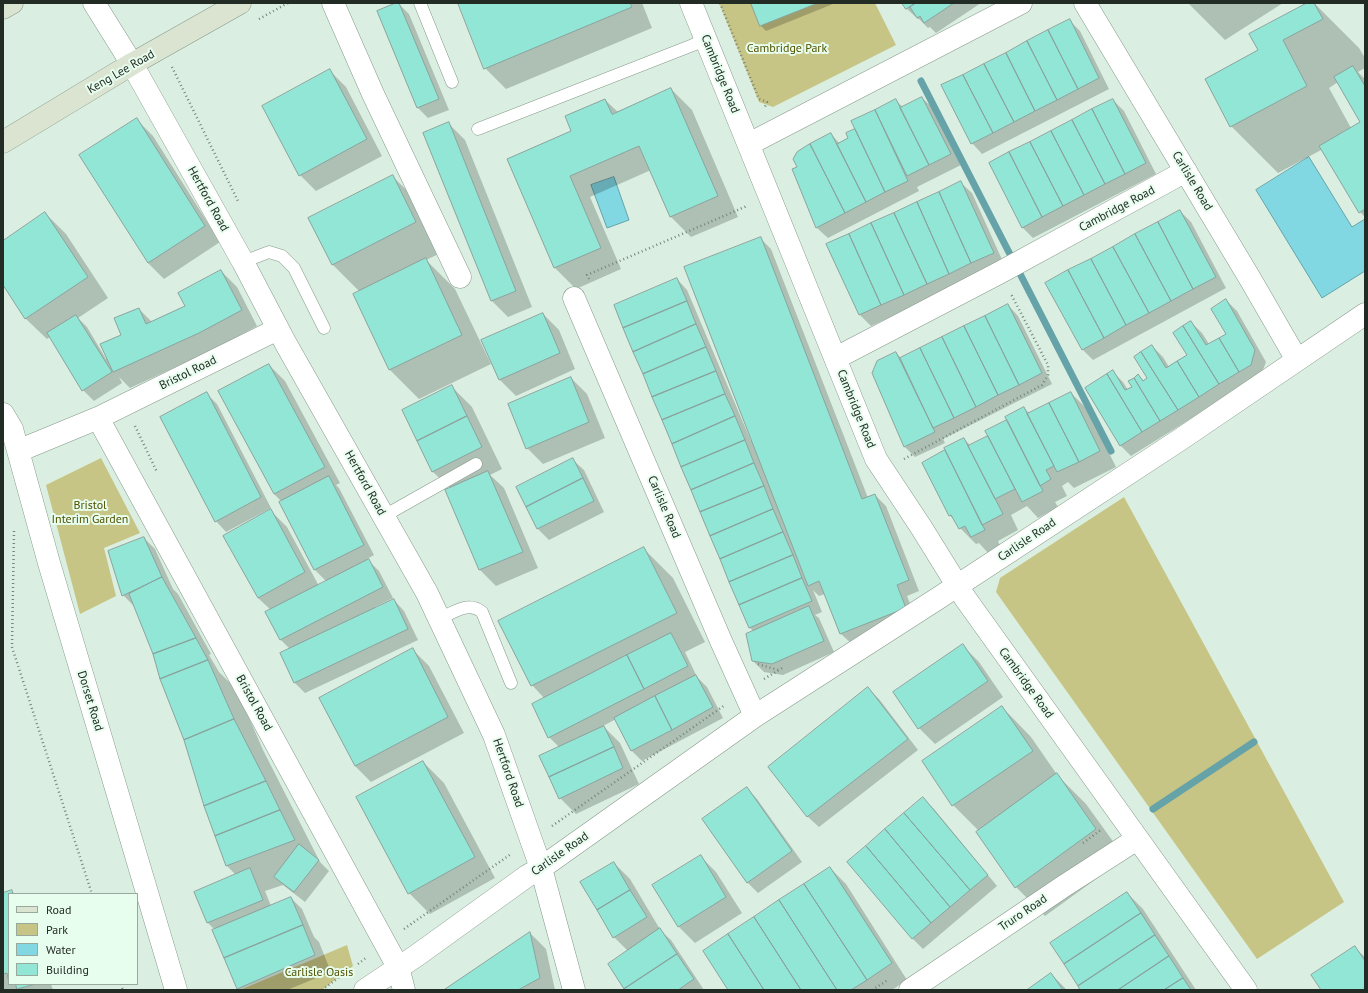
<!DOCTYPE html>
<html>
<head>
<meta charset="utf-8">
<style>
	body { margin:0 }
	#map { position:relative; width:1368px; height:993px; overflow:hidden; background:#daefe1; font-family:"PT Sans",sans-serif }
	canvas { display:block }
	.frame { position:absolute; inset:0; border:4px solid #232b25; pointer-events:none }
	.legend { position:absolute; left:8px; top:893px; width:130px; height:92px; box-sizing:border-box; background:#e7fdee; border:1px solid #99a99e; margin:0; padding:5px 7px; list-style:none; font-size:12px; color:#232b25 }
	.legend li { display:flex; align-items:center; gap:8px; height:20px }
	.legend b { width:20px; border:1px solid #99a99e }
</style>
</head>
<body>
<div id="map">
<canvas width="1368" height="993"></canvas>
<div class="frame"></div>
<ul class="legend">
<li><b style="height:5px;background:#dae4d1"></b>Road</li>
<li><b style="height:11px;background:#c7c585"></b>Park</li>
<li><b style="height:11px;background:#81d7e2"></b>Water</li>
<li><b style="height:11px;background:#92e6d6"></b>Building</li>
</ul>
</div>
<script>
const c = document.querySelector('canvas').getContext('2d');
c.lineJoin = 'round';
function fillPath(path, color) { c.fillStyle = color; c.fill(path, 'evenodd'); }
function trace(path, color, width, dash) { c.strokeStyle = color; c.lineWidth = width; c.lineCap = dash ? 'butt' : 'round'; c.setLineDash(dash || []); c.stroke(path); }
function write(font, color, halo, rows, align = 'center') {
  c.font = font + ' "PT Sans",sans-serif'; c.lineWidth = 4; c.setLineDash([]); c.textBaseline = 'middle'; c.strokeStyle = halo; c.fillStyle = color; for (const [text, x, y, turn = 0] of rows) {
    c.save(); c.translate(x, y); c.rotate((+turn || 0) * Math.PI / 180); c.textAlign = isNaN(turn) ? turn : align; if (halo) c.strokeText(text, 0, 0); c.fillText(text, 0, 0); c.restore();
  }
}
fillPath(new Path2D(`
	M719,3H875L896,45L773,107L759,102Z
	M101,458L140,533L104,548L116,596L80,614L46,485Z
	M1124,497L1344,902L1257,959L996,592L1000,578Z
	M347,945L353,966L322,990H240Z`), '#c7c585');
const water = new Path2D(`
	M1309,157L1352,227L1365,219V271L1322,298L1256,190Z
	M614,177L629,220L607,228L591,185Z`);
fillPath(water, '#81d7e2');
trace(water, '#65a3a9', 1);
fillPath(new Path2D(`
	M398,3L409,14L449,110L428,118L417,107Z
	M459,3H642L652,28L506,89L485,68Z
	M752,3H833V4L766,31L761,26Z
	M903,3H981L936,33L930,27L928,28L919,19H918L907,9Z
	M1188,3H1283L1225,40Z
	M1309,3H1314L1359,48L1365,58V68L1358,72L1365,79V217L1360,212L1323,149L1278,173L1231,126L1206,79L1259,51ZM1338,82L1362,122L1351,128L1329,88Z
	M1070,21L1080,31L1109,89L982,154L972,143Z
	M330,71L346,87L382,156L316,191L300,175Z
	M671,89L692,110L738,217L691,237L670,216L651,170L590,197L621,269L576,289L555,268L573,132L605,100L618,112Z
	M922,98L933,108L961,165L917,187L919,191L828,238L817,228L794,170L798,168L831,134L840,144L850,139L856,129L853,122L896,101L903,107Z
	M1113,100L1124,111L1156,174L1033,238L1022,227Z
	M137,120L153,136L220,242L164,279L148,263Z
	M449,124L465,140L532,307L508,317L492,301L424,133Z
	M392,176L422,205L445,251L426,260L455,289L491,364L419,399L390,370L354,295L360,292L332,264Z
	M961,183L972,193L1004,264L871,326L860,315L828,245Z
	M1180,211L1191,222L1226,288L1093,360L1082,349Z
	M45,213L66,234L108,298L78,318L87,327L106,359L139,309L152,322L186,306L221,271L237,287L257,326L215,349L130,388L119,377L122,383L94,401L83,390L50,337L47,339L26,319L3,284V242Z
	M760,238L771,249L868,498L875,495L886,506L919,591L907,596L916,619L852,644L841,634L825,594L819,596L813,590L822,612L815,615L819,618L834,652L783,675L764,672L753,661L754,632L750,628L677,279L687,290L751,441H752Z
	M1226,300L1237,311L1266,362L1261,375L1131,456L1120,445L1112,371L1123,382L1128,390L1133,387L1138,375L1144,381L1149,379L1152,346L1163,357L1169,367L1189,356L1191,322L1202,333L1209,344L1227,334Z
	M1008,305L1018,316L1052,384L943,439L945,443L915,457L905,447L896,353L902,359Z
	M543,314L559,330L575,369L516,396L500,380Z
	M269,365L285,381L340,483L336,485L339,488L374,555L367,559L379,571L393,598L375,607L376,609L394,600L404,611L418,640L305,693L294,682L290,649L280,639L271,610L258,598L271,511L287,527L319,586L327,582L315,570L280,503L282,502L274,494Z
	M571,378L587,394L605,438L543,464L527,448Z
	M451,386L472,407L502,469L490,475L504,488L538,568L496,586L480,570L446,490L450,488L433,472L403,410Z
	M206,393L217,404L271,508L226,532L216,521Z
	M1071,393L1087,409L1116,467L1074,488L1068,482L1062,486L1067,496L1055,502L1058,507L1038,518L1027,506L1011,515L1018,530L998,541L1000,546L988,553L979,543L976,544L960,528L956,521L949,515L964,439L971,446L989,436L1024,408L1030,414Z
	M573,460L584,470L604,512L549,540L538,529L517,487Z
	M144,538L155,549L173,589L178,594L211,654L209,655L219,672L237,690L263,750L320,862L329,871L305,902L283,885L265,891L271,906L291,898L302,909L314,937L319,942L331,972L287,990H239L238,988L215,930L208,923L195,892L236,875L227,866L205,806L185,739L154,654L134,606L123,595Z
	M644,549L673,578L705,642L685,652L697,677L707,687L723,718L642,761L632,751L616,719L603,726L620,743L639,784L576,814L560,798V748L549,737L545,699L532,685Z
	M963,646L979,662L1003,697L935,744L919,728Z
	M413,650L429,666L464,733L371,782L355,766Z
	M868,688L879,699L918,750L819,827L808,817L769,767Z
	M1002,707L1031,737L1058,776L1086,804L1125,858L1045,916L1016,887L979,831L953,805L923,761Z
	M423,762L444,783L495,878L430,914L409,893Z
	M747,788L757,799L802,862L758,893L748,883L703,819Z
	M923,799L934,809L997,886L923,949L912,938Z
	M700,856L716,872L742,913L695,943L679,927Z
	M614,863L630,879L661,931L671,940L704,990H626L628,951L614,937Z
	M830,868L846,884L907,980L892,990H730Z
	M12,891L15,894H9V984H51L53,990H3V894Z
	M1127,893L1143,909L1196,990H1081Z
	M530,933L546,949L555,990H445Z
	M1355,948L1365,957V990H1322Z
	M1051,974L1067,990H1029Z`), '#0003');
trace(new Path2D(`
	M921,81L1111,451
	M1153,809L1254,742`), '#65a3a9', 7);
const building = new Path2D(`
	M396,3H399L439,99L417,108L377,11Z
	M458,3H630L632,7L484,69Z
	M751,3H818L760,26Z
	M902,3H916L906,9Z
	M916,3H954L924,23L920,16L917,18L910,7Z
	M1307,3H1314L1323,19L1283,40L1307,86L1230,127L1205,79L1258,50L1249,34Z
	M1070,19L1099,78L1078,89L1048,30Z
	M1048,30L1078,89L1057,100L1027,41Z
	M1027,41L1057,100L1035,111L1006,53Z
	M1006,53L1035,111L1014,122L984,64Z
	M984,64L1014,122L993,133L963,75Z
	M1353,66L1365,86V209L1359,213L1319,146L1360,122L1334,77Z
	M330,69L367,139L299,176L262,106Z
	M963,75L993,133L971,144L941,85Z
	M671,88L718,196L670,217L639,146L570,176L601,248L554,268L507,159L571,131L565,116L605,99L612,114Z
	M922,97L951,154L929,165L900,108Z
	M896,99L929,165L907,176L875,110Z
	M1113,99L1146,163L1125,174L1092,109Z
	M1092,109L1125,174L1105,184L1072,120Z
	M875,110L908,181L885,192L851,121Z
	M137,118L205,226L148,263L79,155Z
	M1072,120L1105,184L1084,195L1051,131Z
	M449,122L516,291L491,301L423,133Z
	M855,129L885,192L866,202L837,144L848,138L846,133Z
	M1051,131L1084,195L1063,206L1030,142Z
	M831,133L866,202L845,213L810,144Z
	M1030,142L1063,206L1042,217L1009,152Z
	M810,144L845,213L816,228L792,169L797,167L793,159L797,152Z
	M1009,152L1042,217L1022,228L989,163Z
	M393,175L416,222L332,265L308,218Z
	M961,181L994,253L971,263L939,192Z
	M939,192L971,263L949,274L917,202Z
	M917,202L949,274L927,284L894,213Z
	M1180,210L1216,277L1193,289L1158,222Z
	M45,212L88,277L25,319L3,285V241Z
	M894,213L927,284L904,295L871,223Z
	M1158,222L1193,289L1171,301L1135,234Z
	M871,223L904,295L881,305L849,234Z
	M849,234L881,305L859,315L826,244Z
	M1135,234L1171,301L1149,313L1113,247Z
	M761,237L862,499L875,494L909,580L897,585L906,608L840,634L819,581L808,586L684,267Z
	M1113,247L1149,313L1126,325L1091,259Z
	M426,258L462,335L389,370L353,294Z
	M1091,259L1126,325L1104,338L1068,270Z
	M221,270L242,310L199,333L113,372L100,344L121,335L114,318L139,308L146,324L185,306L178,293Z
	M1068,270L1104,338L1082,350L1045,283Z
	M677,278L687,301L623,328L614,305Z
	M1226,299L1255,350L1251,365L1239,372L1219,338L1226,334L1211,309Z
	M687,301L696,324L633,352L623,328Z
	M1008,304L1042,373L1019,385L985,316Z
	M543,313L560,353L499,380L481,340Z
	M76,315L112,372L82,391L47,333Z
	M985,316L1019,385L998,395L964,326Z
	M1191,321L1206,345L1219,338L1239,372L1219,384L1183,326Z
	M696,324L706,347L643,374L633,352Z
	M964,326L998,395L976,407L942,337Z
	M1183,326L1219,384L1199,397L1177,361L1187,355L1173,333Z
	M942,337L976,407L954,418L920,348Z
	M1152,345L1166,368L1177,361L1199,397L1178,410L1141,352Z
	M706,347L716,371L652,397L643,374Z
	M920,348L954,418L933,428L900,358Z
	M896,352L935,432L904,447L872,373L877,361Z
	M1141,352L1178,410L1160,421L1134,378L1138,374L1143,381L1147,378L1134,357Z
	M269,364L325,467L274,494L218,391Z
	M1113,370L1125,390L1132,387L1128,381L1134,378L1160,421L1142,432L1107,374Z
	M716,371L725,394L662,420L652,397Z
	M1107,374L1142,432L1120,446L1085,388Z
	M571,377L589,422L526,449L508,404Z
	M452,385L467,416L417,441L402,410Z
	M207,392L261,497L215,522L160,417Z
	M1071,392L1100,451L1079,462L1049,403Z
	M725,394L735,416L672,444L662,420Z
	M1049,403L1079,462L1057,472L1027,414Z
	M1024,407L1054,466L1046,470L1051,479L1040,486L1005,417Z
	M467,416L482,447L432,472L417,441Z
	M735,416L745,440L681,467L672,444Z
	M1007,420L1043,491L1022,502L985,431Z
	M988,436L1015,489L995,499L968,446Z
	M964,438L1003,514L982,525L944,448Z
	M745,440L754,463L691,490L681,467Z
	M945,450L985,530L971,537L965,526L959,529L951,515L949,516L922,463Z
	M573,458L583,478L526,507L516,487Z
	M754,463L764,486L700,512L691,490Z
	M488,471L523,552L479,570L445,490Z
	M329,476L364,545L314,570L279,502Z
	M583,478L594,501L537,529L526,507Z
	M764,486L773,509L710,536L700,512Z
	M271,509L305,572L258,598L223,536Z
	M773,509L783,532L720,559L710,536Z
	M783,532L793,555L729,582L720,559Z
	M144,537L162,577L122,596L108,551Z
	M644,547L677,613L531,686L498,621Z
	M793,555L802,578L739,605L729,582Z
	M369,559L383,587L280,640L265,612Z
	M162,577L196,638L153,654L129,594Z
	M802,578L812,601L749,628L739,605Z
	M394,599L408,629L294,683L280,653Z
	M809,606L824,641L772,664L752,661L746,634Z
	M671,633L688,666L644,689L627,655Z
	M196,638L208,660L160,679L153,654Z
	M963,644L988,681L918,729L893,692Z
	M413,648L448,717L355,766L319,698Z
	M627,655L644,689L548,738L532,704Z
	M208,660L234,719L184,740L160,679Z
	M696,675L713,707L672,730L655,696Z
	M868,687L908,739L807,817L768,767Z
	M655,696L672,730L631,751L614,718Z
	M1002,706L1033,751L952,806L922,761Z
	M234,719L266,781L204,806L184,740Z
	M604,726L614,747L549,777L539,756Z
	M614,747L623,768L559,799L549,777Z
	M423,761L475,857L408,894L356,797Z
	M1057,773L1096,829L1015,888L976,832Z
	M266,781L280,810L215,836L204,806Z
	M747,787L792,851L747,883L702,819Z
	M923,797L988,875L970,890L904,813Z
	M280,810L295,840L226,866L215,836Z
	M904,813L970,890L950,907L885,829Z
	M885,829L950,907L931,923L866,846Z
	M299,844L319,860L294,892L274,877Z
	M866,846L931,923L912,939L847,862Z
	M701,855L726,897L678,927L652,885Z
	M614,862L630,890L597,910L580,882Z
	M830,867L892,963L867,980L804,884Z
	M250,868L263,900L207,923L194,892Z
	M804,884L867,980L851,990H837L779,900Z
	M12,890L13,894H9V983L7,973L3,974V893Z
	M630,890L647,917L613,938L597,910Z
	M1127,892L1141,913L1064,964L1050,943Z
	M291,897L303,925L224,958L212,930Z
	M779,900L837,990H801L754,917Z
	M1141,913L1155,935L1078,986L1064,964Z
	M754,917L801,990H764L728,934Z
	M303,925L315,955L237,989L224,958Z
	M660,928L677,954L624,989L608,964Z
	M530,932L540,978L518,990H444Z
	M728,934L764,990H728L703,951Z
	M1155,935L1169,956L1118,990H1080L1078,986Z
	M1355,946L1365,961V986L1364,987L1365,990H1321L1311,975Z
	M677,954L694,979L678,990H625L624,989Z
	M1169,956L1183,978L1164,990H1118Z
	M1051,973L1063,990H1027Z
	M1183,978L1191,990H1164Z
	M16,984H36L17,989Z`);
fillPath(building, '#92e6d6');
trace(building, '#89a39d', 1);
const service = new Path2D(`
	M420,3L452,82
	M478,129L693,45L706,39
	M243,262L269,252L282,256L294,268L324,328
	M384,516L476,464
	M439,619C454,612 468,601 482,612L511,683`);
const minor = new Path2D(`
	M94,3L132,64L243,262L286,344L427,593L494,735L541,868L574,990
	M333,3L373,94L460,277
	M691,3L876,459L921,527L965,598L1246,990
	M1085,3L1252,282L1297,360
	M749,144L1021,3
	M574,298L721,641L755,716
	M836,358L999,273L1186,171
	M3,414L12,429L49,563L176,990
	M98,418L398,967L404,990
	M18,451L98,418L278,329
	M365,990L416,956L527,876L541,868L755,716L937,599L1181,439L1365,314
	M910,990L1064,886L1137,839`);
const secondary = new Path2D(`
	M3,8L12,3
	M3,142L132,64L240,3`);
trace(service, '#85998b', 13);
trace(minor, '#85998b', 23);
trace(secondary, '#85998b', 23);
trace(new Path2D(`
	M720,3L759,99L767,102L764,109
	M259,19L288,3
	M172,67L238,201
	M589,279L587,275L747,206
	M135,426L157,472
	M904,459L1042,385L1048,375V365L1011,294
	M14,531L12,647L92,894
	M758,664L778,670
	M764,679L784,667
	M552,826L725,705
	M1083,843L1102,829
	M404,929L511,854
	M358,964L367,957
	M121,984L123,990
	M322,990L349,970
	M872,990L888,980`), '#77857b', 2.5, [1, 3]);
trace(service, '#fff', 12);
trace(minor, '#fff', 22);
trace(secondary, '#dae4d1', 22);
write('12px', '#545100', '#e7fdee', [
	["Cambridge Park",787,49],
	["Bristol",90,506],
	["Interim Garden",90,520],
	["Carlisle Oasis",319,973]
]);
write('12px', '#232b25', '#e7fdee', [
	["Keng Lee Road",121,72,-30],
	["Cambridge Road",720,74,68],
	["Carlisle Road",1192,181,59],
	["Hertford Road",208,199,61],
	["Cambridge Road",1117,209,-28],
	["Bristol Road",188,373,-26],
	["Cambridge Road",856,409,68],
	["Hertford Road",365,483,61],
	["Carlisle Road",664,507,67],
	["Carlisle Road",1027,540,-34],
	["Cambridge Road",1026,683,54],
	["Dorset Road",90,701,73],
	["Bristol Road",254,703,61],
	["Hertford Road",508,773,71],
	["Carlisle Road",560,854,-35],
	["Truro Road",1023,913,-34]
]);
</script>
</body>
</html>
